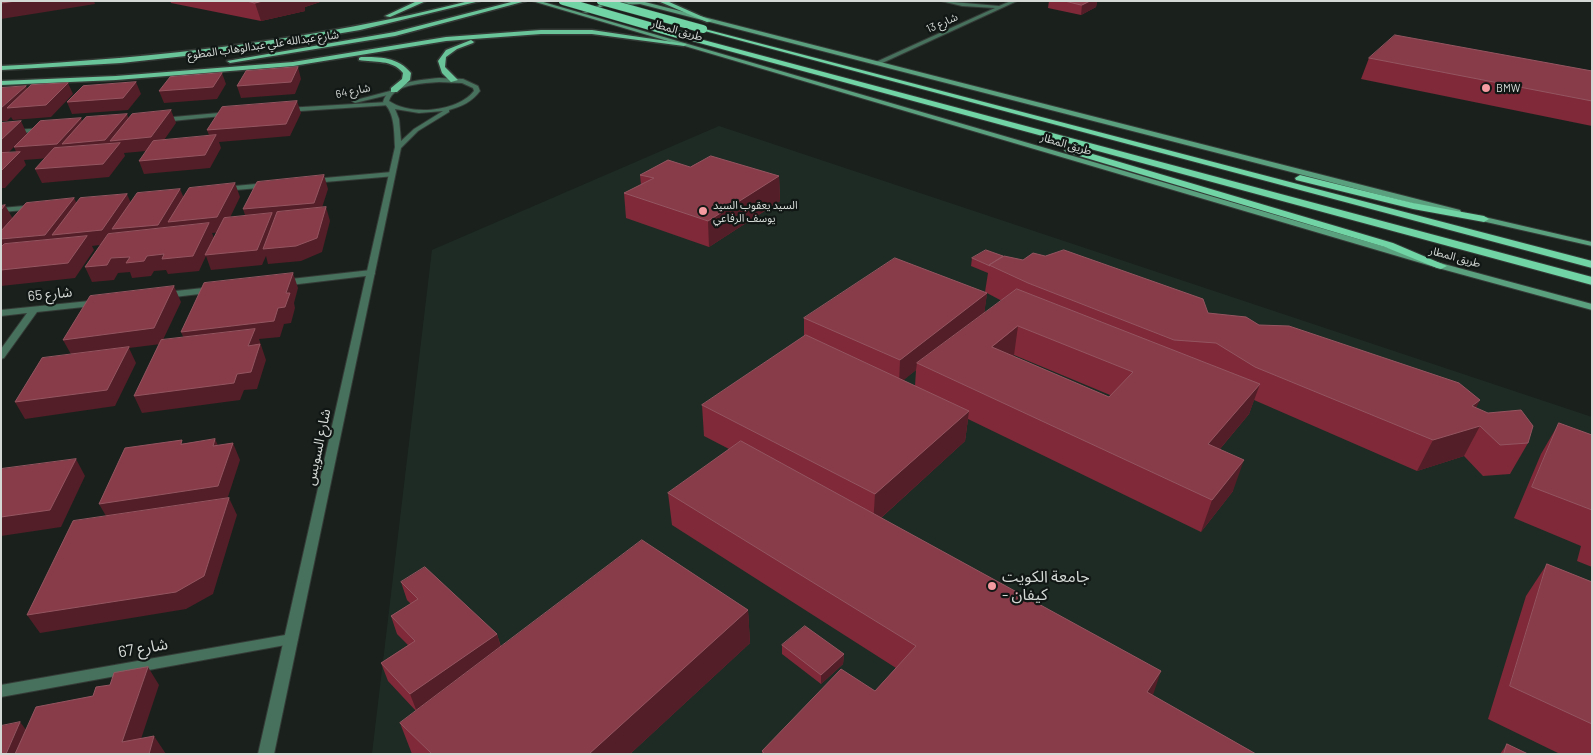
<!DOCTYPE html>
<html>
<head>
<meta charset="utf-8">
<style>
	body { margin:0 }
	#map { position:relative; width:1593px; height:755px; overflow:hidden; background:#1a211d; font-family:Barlow,sans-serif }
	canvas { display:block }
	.frame { position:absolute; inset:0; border:2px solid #d4d9d6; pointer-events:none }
</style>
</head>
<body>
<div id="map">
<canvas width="1593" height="755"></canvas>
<div class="frame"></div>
</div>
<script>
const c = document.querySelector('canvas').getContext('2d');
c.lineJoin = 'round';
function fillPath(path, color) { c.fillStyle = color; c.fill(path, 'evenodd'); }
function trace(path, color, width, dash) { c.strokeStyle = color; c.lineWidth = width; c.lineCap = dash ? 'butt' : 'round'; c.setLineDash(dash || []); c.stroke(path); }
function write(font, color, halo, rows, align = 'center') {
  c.font = font + ' Barlow,"Noto Sans Arabic",sans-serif'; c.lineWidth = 4.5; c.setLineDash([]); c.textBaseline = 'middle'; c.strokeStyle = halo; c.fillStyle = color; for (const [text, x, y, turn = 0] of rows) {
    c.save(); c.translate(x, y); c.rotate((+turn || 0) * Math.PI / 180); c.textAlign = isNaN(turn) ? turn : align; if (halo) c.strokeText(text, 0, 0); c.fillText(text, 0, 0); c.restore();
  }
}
fillPath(new Path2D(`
	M719,126L1592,417V754H372L432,250Z`), '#1e2b24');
const minor = new Path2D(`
	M941,1L999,6L1011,1H1017L880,64H876V62L995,8L962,6Z
	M390,91L393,93L392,94L355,103L352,101Z
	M388,102L390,103V105L286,112L283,110L286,108Z
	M230,112L233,114L232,115L162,122L159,120L162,118Z
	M43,128L46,130L45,131L1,135V131Z
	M392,172H395V176L313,183L309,181L313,179Z
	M267,183L271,185L270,187L224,191L220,189L224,187Z
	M35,205L39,207L38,209L1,212V208Z
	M371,270L375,273L374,275L282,286L278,283L282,280Z
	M213,287L216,288L217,290L216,292L166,298L162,295L166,292Z
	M99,300L102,301L103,303L102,305L37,312L4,358L1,359V349L27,313L1,316V310Z
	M291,634L296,635L298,639L296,643L291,644L1,697V685Z`);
const tertiary = new Path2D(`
	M439,78L463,79L478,86L480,91C472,102 462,106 449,110V112L418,131L401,148L274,754H258L395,147C394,131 395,113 383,102C389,81 421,80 439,78ZM439,82L462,83L473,88L474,91C457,112 411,116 389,101C394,84 424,83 439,82ZM395,109L419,113L443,111L414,129L401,141L399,119Z`);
const secondary = new Path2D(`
	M532,1H540L1444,264L1592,304V310L1438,268Z
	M641,1L1460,210L1461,212L1457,214H1454L640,4L603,6L587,13L583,12L602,4Z
	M1473,215H1476L1592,242V246L1473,219Z`);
const primary = new Path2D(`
	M417,1H426L390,17L385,16Z
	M469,1H480L360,30L241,50L121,63L1,70V66C159,58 315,40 469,1Z
	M515,1H526L395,36L230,63L227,61L395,32Z
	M658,1H667L712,21L707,22Z
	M541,30H592L687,44L684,46L592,34H541L446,41L293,66L116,80L1,85V81L116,76L293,62L446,37Z
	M471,40L474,42L473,43L457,49L446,57L445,67L458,80L451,82L442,73L438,61L446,50Z
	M361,57C380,57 398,57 411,73L410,80L397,92H391V88L402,79L403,73C392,59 375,63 359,60V58Z`);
const trunk = new Path2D(`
	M701,28L1592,261V268L701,30Z
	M681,34L1592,277V285L681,38Z
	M1069,147L1393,243L1447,266L1441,269L1437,268L1385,247L1066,152L1064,150Z
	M1300,175L1413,203L1484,216L1489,219L1484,222L1413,209L1296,180L1295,178Z`);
trace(minor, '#343b37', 2);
trace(tertiary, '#343b37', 2);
trace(secondary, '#343b37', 2);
trace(primary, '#343b37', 3);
trace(trunk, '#343b37', 2);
fillPath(minor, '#47715c');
fillPath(tertiary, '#47715c');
fillPath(secondary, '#5ba07e');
fillPath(primary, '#6ac499');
fillPath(trunk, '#70d4a5');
const trunkBridge = new Path2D(`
	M563,1L684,36
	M601,1L703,29`);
trace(trunkBridge, '#343b37', 9, []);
trace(trunkBridge, '#70d4a5', 8);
fillPath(new Path2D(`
	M170,1H323L305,7V11L261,21L171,3Z
	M1049,1H1097L1096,7L1081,15L1048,8Z
	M1369,58L1592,71V126L1361,79Z
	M690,167L779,176L780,201L709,247L626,218L624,193L641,185L640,175Z
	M1003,256L1208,313L1259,325L1476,408L1528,443L1510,474L1483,476L1464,456L1417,471L1254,400L1249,414L1220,449L1233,491L1201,532L968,419L965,441L881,518L1153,696L1256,754H762V751L875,691L896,668L672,525L668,493L729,449L704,436L702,405L804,336V318L985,292L988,273L971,266L972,258ZM987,293L1002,301L984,314ZM1014,355L1110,395L1109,397L1012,356ZM916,370L915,386L903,380Z
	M1559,423L1592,435V567L1577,561L1581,546L1514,518L1541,454Z
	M1547,564L1592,582V754H1560L1488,719L1526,596Z
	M401,582L497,634L501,647L748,610L750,643L630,754H412L400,723L416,711L388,681L381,663L408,645L397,634L391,616L411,604L407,600Z
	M782,645L844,654L843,664L821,684L782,654Z
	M1507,744L1528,754H1500Z`), '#7f2939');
fillPath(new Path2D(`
	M16,1H94L95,4L1,19V3Z
	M263,1H323L305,7V11L261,21L255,3Z
	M1090,1H1097L1096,7L1081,15L1082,5Z
	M298,67L301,79L295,94L241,98L237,86Z
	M222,73L226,84L217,99L164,103L159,91Z
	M136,82L141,94L128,110L72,114L67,102Z
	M68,83L73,94L51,117L13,120L11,117L7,121H1V108L26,86L31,98Z
	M297,101L301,113L290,136L219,142L221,148L210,168L144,174L139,161L212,143L207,130Z
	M171,110L176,123L157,150L124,153L125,156L109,177L42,183L35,169L63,157L24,160L26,165L5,188H1V171L17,154L14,147L81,118L86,131L127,114L132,127Z
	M21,121L27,134L4,157H1V140Z
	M324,175L328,189L319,217L326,207L330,221L322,252L301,261L268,264L266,256L262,265L211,270L206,256L199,271L168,274L166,270L154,271L151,276L132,278L130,272L118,273L114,280L92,282L85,267L111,258L164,254L193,256L108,244L92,246L94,250L75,278L1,286V239L74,198L81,212L127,194L133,208L180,189L186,203L235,183L240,197L223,232L212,233L214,238L248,224L243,209Z
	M779,176L780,201L709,247L708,221Z
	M5,205L13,219L1,232V210Z
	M293,273L298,288L294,303L295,308L291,323L284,324L280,337L259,339L266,360L257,389L244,390L240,400L142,413L134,396L237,374L188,348L181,332L278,308L286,293Z
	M174,286L181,302L161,344L129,348L136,363L115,406L25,419L15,402L72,356L63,340Z
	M987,293L984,315L917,363L916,370L899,384L900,360Z
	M1018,326L1014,355L988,377L992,347Z
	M1260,384L1249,414L1198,475L1208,444Z
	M1480,400L1465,430L1480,426L1464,456L1417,471L1433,440Z
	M969,411L965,441L873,525L875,494Z
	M215,439L223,456L213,446Z
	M233,443L240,460L226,503L109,521L99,504Z
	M76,459L85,476L61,527L1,536V517Z
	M1244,460L1233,491L1201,532L1212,500Z
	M229,498L237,515L213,594L186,609L40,633L27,615Z
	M748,610L750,643L630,754H589Z
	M497,634L502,652L417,712L410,694Z
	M844,654L843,664L821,684V675Z
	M148,667L159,685L136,754L122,742Z
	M1161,671L1150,704L1147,692Z
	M20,722L34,740L28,754H6Z
	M154,736L166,754H149Z`), '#531e27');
const building = new Path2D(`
	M1,1H16L1,3Z
	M247,1H263L255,3Z
	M1065,1H1090L1082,5Z
	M1395,35L1592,71V101L1369,58Z
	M298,67L291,82L237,86L246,71Z
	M222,73L213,87L159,91L170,77Z
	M136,82L123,98L67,102L83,86Z
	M68,83L46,105L7,108L31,85Z
	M26,86L1,108V88Z
	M297,101L286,124L207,130L222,107Z
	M171,110L151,137L110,141L132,114Z
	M127,114L105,140L62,144L86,117Z
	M81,118L57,144L14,147L40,121Z
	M21,121L1,140V123Z
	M216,135L205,155L139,161L153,141Z
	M120,143L103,164L35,169L54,148Z
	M20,152L1,171V153Z
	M711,156L779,176L708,221L624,193L654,178L640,175L668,160L690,167Z
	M324,175L314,203L243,209L257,182Z
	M235,183L217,217L168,222L189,188Z
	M180,189L158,225L112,229L137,193Z
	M127,194L102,230L52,235L80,198Z
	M74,198L45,235L1,239V231L26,203Z
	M5,205L1,210V206Z
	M326,207L317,238L296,246L263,249L277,212Z
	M272,213L257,250L205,255L224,218Z
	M209,223L193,256L162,259L164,254L147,256L144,261L126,263L130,257L111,258L107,265L85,267L108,234Z
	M87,236L68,263L1,270V247L4,244Z
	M986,250L1003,256L989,265L990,266L972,258Z
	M1064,250L1203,299L1208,313L1246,317L1259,325L1289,326L1459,383L1480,400L1472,406L1488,413L1521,410L1533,426L1528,443L1500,445L1480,426L1433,440L1255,367L1216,343L1174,340L1028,283L989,265L1004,256L1023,260L1033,253L1045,256Z
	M895,258L987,293L900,360L804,318Z
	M293,273L286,293H290L285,307L278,308L274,321L181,332L204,283Z
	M174,286L154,328L63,340L90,296Z
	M1017,289L1260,384L1208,444L1244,460L1212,500L917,363ZM1018,326L1133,372L1109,397L992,347Z
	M255,329L248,346L260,344L251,372L237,374L234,383L134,396L161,340Z
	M806,335L969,411L875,494L702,405Z
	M129,347L107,390L15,402L42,358Z
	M1559,423L1592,435V510L1532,487Z
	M215,439L213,446L233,443L218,486L99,504L125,448L182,440L181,444Z
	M741,441L1161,671L1147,692L1256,754H765L762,751L841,669L875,691L916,646L668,493Z
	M76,459L50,510L1,517V469Z
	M229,498L204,576L176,592L27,615L73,521Z
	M642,540L748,610L589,754H432L400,723Z
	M1547,564L1592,582V724L1510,686Z
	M425,567L497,634L410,694L381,663L415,641L391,616L418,599L401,582Z
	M805,626L844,654L821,675L782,645Z
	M148,667L122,742L154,736L149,754H15L36,707L93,696L96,687L110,685L114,673Z
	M20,722L6,754H1V726Z
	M1507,744L1528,754H1504Z`);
fillPath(building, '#883c4a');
trace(building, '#945560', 1);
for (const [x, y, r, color] of [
	[1486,88,5,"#f49aa1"],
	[703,211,5,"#f49aa1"],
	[992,586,5,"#f49aa1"]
]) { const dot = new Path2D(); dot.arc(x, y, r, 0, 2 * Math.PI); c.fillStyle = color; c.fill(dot); trace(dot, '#111714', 2); }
write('11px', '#d4d9d6', '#111714', [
	["شارع 13",942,23,-24],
	["طريق المطار",677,30,16],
	["شارع عبدالله علي عبدالوهاب المطوع",263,45,-8],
	["شارع 64",353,91,-12],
	["طريق المطار",1066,144,16],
	["طريق المطار",1455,257,15]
]);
write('11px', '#d4d9d6', '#111714', [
	["BMW",1496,88],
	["السيد يعقوب السيد",713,205],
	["يوسف الرفاعي",713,218]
], 'left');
write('14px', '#d4d9d6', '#111714', [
	["شارع 65",50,294,-6],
	["شارع السويس",318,447,-78]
]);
write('16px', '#d4d9d6', '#111714', [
	["جامعة الكويت",1002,577],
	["- كيفان",1002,595]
], 'left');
write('16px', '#d4d9d6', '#111714', [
	["شارع 67",143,648,-10]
]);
</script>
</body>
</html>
